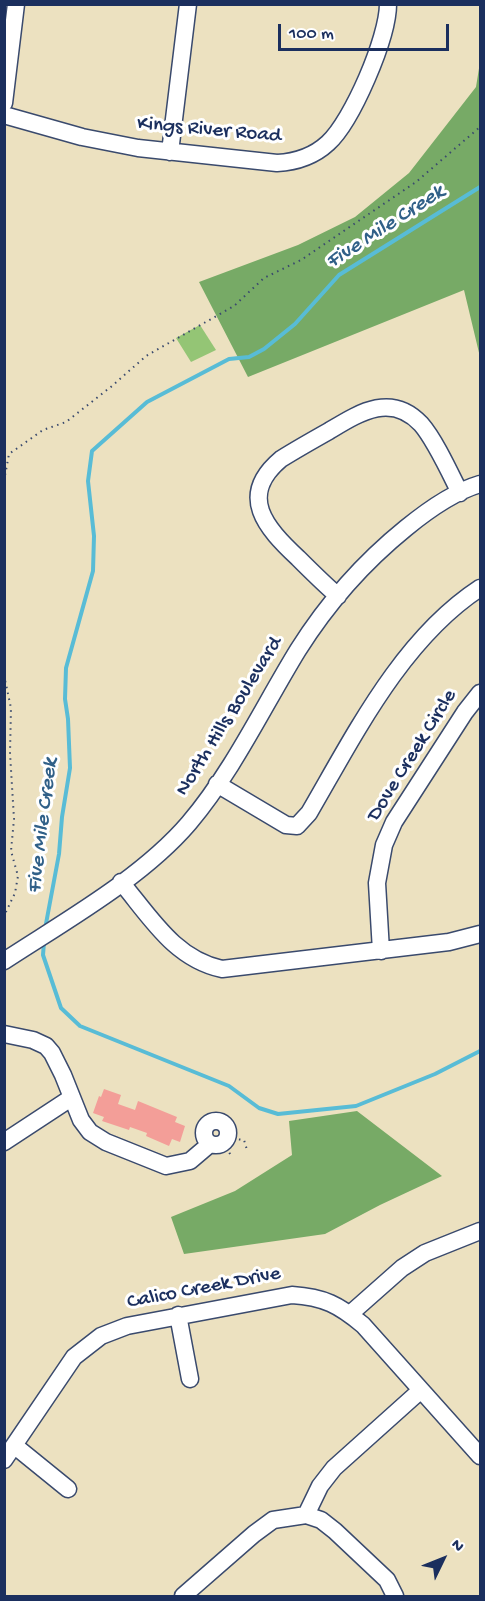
<!DOCTYPE html>
<html>
<head>
<meta charset="utf-8">
<style>
	body { margin:0 }
	#map { position:relative; width:485px; height:1601px; overflow:hidden; background:#ece1c0; font-family:"Gochi Hand",sans-serif }
	canvas { display:block }
	.frame { position:absolute; inset:0; border:6px solid #1b2f5e; pointer-events:none }
	.north { position:absolute; left:413px; top:1529px; width:60px; height:60px; -webkit-text-stroke:4px #fff; paint-order:stroke; rotate:47deg; font-size:16px; font-weight:700; line-height:24px; text-align:center; color:#1b2f5e }
	.north::after { content:''; display:block; margin:auto; width:21px; height:27px; background:#1b2f5e; clip-path:polygon(50% 0,100% 100%,50% 72%,0 100%) }
	.scale { position:absolute; left:278px; top:24px; width:171px; height:27px; box-sizing:border-box; border:3px solid #1b2f5e; border-top:0; padding-left:8px; font-size:18px; line-height:21px; white-space:nowrap; color:#1b2f5e; -webkit-text-stroke:4px #fff; paint-order:stroke }
</style>
</head>
<body>
<div id="map">
<canvas width="485" height="1601"></canvas>
<div class="frame"></div>
<div class="north">N</div>
<div class="scale">100 m</div>
</div>
<script>
const c = document.querySelector('canvas').getContext('2d');
c.lineJoin = 'round';
function fillPath(path, color) { c.fillStyle = color; c.fill(path, 'evenodd'); }
function trace(path, color, width, dash) { c.strokeStyle = color; c.lineWidth = width; c.lineCap = dash ? 'butt' : 'round'; c.setLineDash(dash || []); c.stroke(path); }
function write(font, color, halo, rows, align = 'center') {
  c.font = font + ' "Gochi Hand",sans-serif'; c.lineWidth = 6; c.setLineDash([]); c.textBaseline = 'middle'; c.strokeStyle = halo; c.fillStyle = color; for (const [text, x, y, turn = 0] of rows) {
    c.save(); c.translate(x, y); c.rotate((+turn || 0) * Math.PI / 180); c.textAlign = isNaN(turn) ? turn : align; if (halo) c.strokeText(text, 0, 0); c.fillText(text, 0, 0); c.restore();
  }
}
fillPath(new Path2D(`
	M200,325L216,350L191,362L176,338Z`), '#94c575');
fillPath(new Path2D(`
	M480,62V357L464,290L248,377L199,282L298,245L355,217L409,173L476,87Z
	M357,1111L442,1176L380,1205L325,1234L184,1254L171,1217L235,1191L292,1155L289,1121Z`), '#7a6');
trace(new Path2D(`
	M45,929L59,854L62,817L70,768L68,719L65,699L66,668L93,571L94,536L88,481L92,451L147,402L229,359L249,357L264,349L295,324L339,275L480,187
	M44,942L43,955L61,1008L80,1026L229,1086L259,1108L278,1114L356,1106L435,1074L480,1051`), '#58bcd6', 4);
fillPath(new Path2D(`
	M104,1089L121,1095L118,1104L135,1110L138,1101L177,1117L175,1122L185,1126L180,1142L172,1139L169,1146L146,1136L147,1133L130,1127L129,1130L102,1121L104,1117L93,1113L99,1096L101,1097Z`), '#f39e98');
const minor = new Path2D(`
	M4,103L16,4
	M4,115L82,137L138,148L277,163C296,162 314,156 328,143C352,121 388,38 388,4
	M170,152L188,4
	M338,596C324,584 311,571 298,558C266,528 237,496 281,459C297,449 313,440 329,431C359,413 391,392 421,424C435,440 450,473 460,493
	M217,784L286,825L297,826L309,813C355,734 402,639 480,588
	M121,882C151,918 175,959 222,969L449,942L480,934
	M381,951L377,883L384,845L394,822L465,712L480,693
	M4,961C65,921 142,878 189,823C233,771 263,707 298,650C327,604 364,562 406,528C428,510 453,492 480,484
	M4,1034L33,1040L46,1046L52,1053L63,1075L81,1120L90,1132L106,1142L166,1166L190,1161L210,1144
	M204 1133a12 12 0 1 1 24 0a12 12 0 1 1-24 0Z
	M4,1142L71,1098
	M350,1314L402,1268L425,1253L480,1231
	M178,1315L190,1379
	M15,1446L68,1489
	M4,1460L74,1357L101,1336L127,1326L292,1295C324,1297 339,1305 363,1325L480,1456
	M306,1515L320,1486L334,1468L421,1390
	M183,1596L254,1534L273,1520L306,1515L321,1520L335,1531L387,1580L395,1596`);
trace(minor, '#3a4a6d', 19);
trace(new Path2D(`
	M4,481L9,454L43,430L66,422L112,386L146,356L234,306L264,278L301,260L416,182L480,127
	M4,675L11,708L10,753L14,819L11,851L18,876L15,893L4,916
	M227,1138L244,1140L247,1150
	M224,1142L231,1156`), '#3a4a6d', 2, [1.5, 4.5]);
trace(minor, '#fff', 16);
write('21px', '#1b2f5e', '#fff', [
	["Kings River Road",209,131,5],
	["North Hills Boulevard",230,717,-58],
	["Dove Creek Circle",413,756,-58],
	["Calico Creek Drive",204,1289,-11]
]);
write('italic 22px', '#306088', '#fff', [
	["Five Mile Creek",386,228,-33],
	["Five Mile Creek",44,826,-83]
]);
</script>
</body>
</html>
